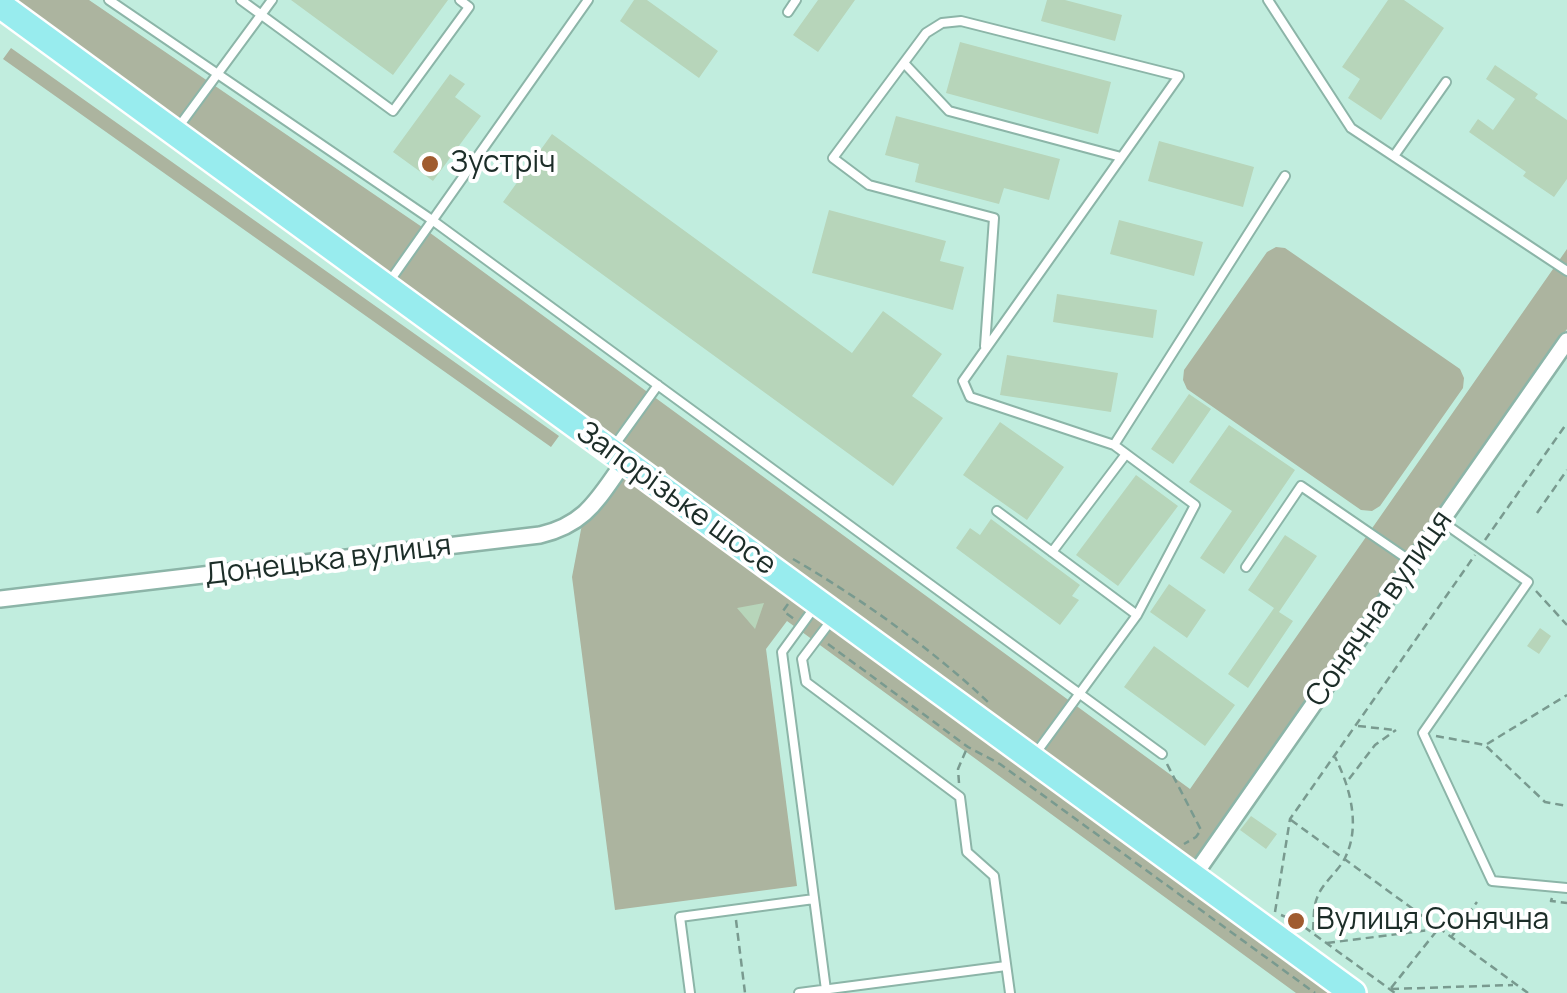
<!DOCTYPE html>
<html>
<head>
<meta charset="utf-8">
<style>
	body { margin:0 }
	canvas { display:block; background:#c1edde }
</style>
</head>
<body>
<canvas width="1567" height="993"></canvas>
<script>
const c = document.querySelector('canvas').getContext('2d');
c.lineJoin = 'round';
function fillPath(path, color) { c.fillStyle = color; c.fill(path, 'evenodd'); }
function trace(path, color, width, dash) { c.strokeStyle = color; c.lineWidth = width; c.lineCap = dash ? 'butt' : 'round'; c.setLineDash(dash || []); c.stroke(path); }
function write(font, color, halo, rows, align = 'center') {
  c.font = font + ' Manrope,sans-serif'; c.lineWidth = 8; c.setLineDash([]); c.textBaseline = 'middle'; c.strokeStyle = halo; c.fillStyle = color; for (const [text, x, y, turn = 0] of rows) {
    c.save(); c.translate(x, y); c.rotate((+turn || 0) * Math.PI / 180); c.textAlign = isNaN(turn) ? turn : align; if (halo) c.strokeText(text, 0, 0); c.fillText(text, 0, 0); c.restore();
  }
}
fillPath(new Path2D(`
	M8,0H89L422,227L1190,789L1567,249V329L1192,865Z
	M11,48L559,436L551,447L3,59Z
	M1276,247L1285,248L1460,369L1464,378L1463,388L1380,506L1372,511L1361,510L1187,389L1183,380L1184,370L1267,252Z
	M618,470L1336,993H1296L787,621L766,649L797,886L615,910L572,577L583,519Z`), '#acb49f');
fillPath(new Path2D(`
	M291,0H448L393,75Z
	M634,0H647L718,51L699,78L620,21Z
	M818,0H855L818,52L793,35Z
	M1047,0H1065L1122,15L1115,41L1041,21Z
	M1388,0H1404L1444,28L1381,120L1348,98L1360,79L1342,67Z
	M960,42L1111,82L1098,134L946,93Z
	M1495,65L1538,94L1535,98L1567,120V179L1554,197L1523,176L1526,172L1469,132L1478,119L1493,130L1515,99L1486,79Z
	M450,74L465,84L455,97L481,116L433,181L393,152Z
	M896,116L1060,159L1049,200L1004,188L999,204L915,182L919,164L885,155Z
	M552,134L852,353L883,311L942,354L912,396L943,418L893,486L503,202Z
	M1159,141L1254,167L1243,207L1148,181Z
	M829,210L946,241L940,261L964,267L953,310L812,273Z
	M1119,220L1203,242L1194,276L1110,254Z
	M1057,294L1157,310L1153,338L1053,322Z
	M1007,355L1118,373L1111,412L1000,395Z
	M1189,394L1211,409L1173,464L1151,449Z
	M1000,422L1064,467L1027,520L963,475Z
	M1229,425L1295,470L1224,574L1200,558L1232,511L1189,482Z
	M1136,475L1178,506L1118,586L1076,555Z
	M991,519L1080,585L1072,596L1079,600L1060,625L956,548L970,528L980,535Z
	M1285,535L1317,556L1279,612L1293,621L1248,688L1228,674L1274,608L1248,590Z
	M1169,584L1206,610L1187,638L1150,612Z
	M764,603L755,629L737,608Z
	M1540,628L1551,636L1539,654L1527,646Z
	M1154,646L1235,705L1205,746L1124,687Z
	M1251,816L1277,834L1266,849L1240,830Z`), '#b7d5ba');
const service = new Path2D(`
	M109,0L432,220L1162,754
	M241,0L393,111L469,7L460,0
	M1268,0L1351,128L1567,271
	M788,12L796,0
	M904,63L949,111L1121,157
	M177,129L272,0
	M1394,156L1446,82
	M389,282L588,0
	M985,346L994,218L869,185L833,158L926,33L942,23L961,21L1179,76L963,381L970,397L1114,445L1195,505L1137,615L1036,753
	M1114,445L1285,176
	M614,446L658,385
	M997,511L1137,615
	M1441,521L1528,582L1423,733L1492,881L1567,888
	M1052,552L1126,454
	M1246,567L1301,486L1412,562
	M814,608L782,652L826,990
	M833,618L802,659L806,682L960,797L967,852L994,876L1010,993
	M690,993L680,917L814,899
	M799,993L1006,966`);
const minor = new Path2D(`
	M0,599L540,535C587,524 598,498 625,461
	M1193,877L1567,341`);
const primary = new Path2D(`
	M0,5L1353,993`);
trace(service, '#8cb5a8', 12);
trace(minor, '#8cb5a8', 20);
trace(primary, '#fff', 30);
trace(new Path2D(`
	M1537,513L1567,470
	M1485,540L1567,423
	M793,559C860,598 932,649 988,702
	M1536,591L1567,625
	M788,604L783,611L794,619
	M828,644L968,747L1000,764L1315,993
	M1358,726L1395,730
	M1436,736L1485,745L1545,802L1567,806
	M1487,744L1567,695
	M1167,764L1201,830L1196,837L1184,844
	M1349,779L1375,745L1396,730
	M959,783L958,769L967,748
	M1291,820L1528,993
	M1552,898L1551,901L1567,903
	M1275,912L1290,819L1475,555
	M1281,915L1296,921L1395,993
	M736,920L745,993
	M1313,930C1314,921 1313,907 1317,898C1322,883 1338,872 1345,858C1361,826 1350,787 1335,757
	M1452,936L1477,902
	M1327,943L1438,929
	M1391,988L1439,928
	M1391,989L1513,985`), '#799a8f', 2.5, [8, 5]);
trace(service, '#fff', 8);
trace(minor, '#fff', 15);
trace(primary, '#98ecee', 25);
for (const [x, y, r, color] of [
	[430,164,10,"#a05b2f"],
	[1296,921,10,"#a05b2f"]
]) { const dot = new Path2D(); dot.arc(x, y, r, 0, 2 * Math.PI); c.fillStyle = color; c.fill(dot); trace(dot, '#fff', 4); }
write('30px', '#1c2d28', '#fff', [
	["Зустріч",450,164],
	["Вулиця Сонячна",1316,921]
], 'left');
write('30px', '#1c2d28', '#fff', [
	["Запорізьке шосе",676,499,36],
	["Донецька вулиця",328,561,-7],
	["Сонячна вулиця",1380,609,-55]
]);
</script>
</body>
</html>
